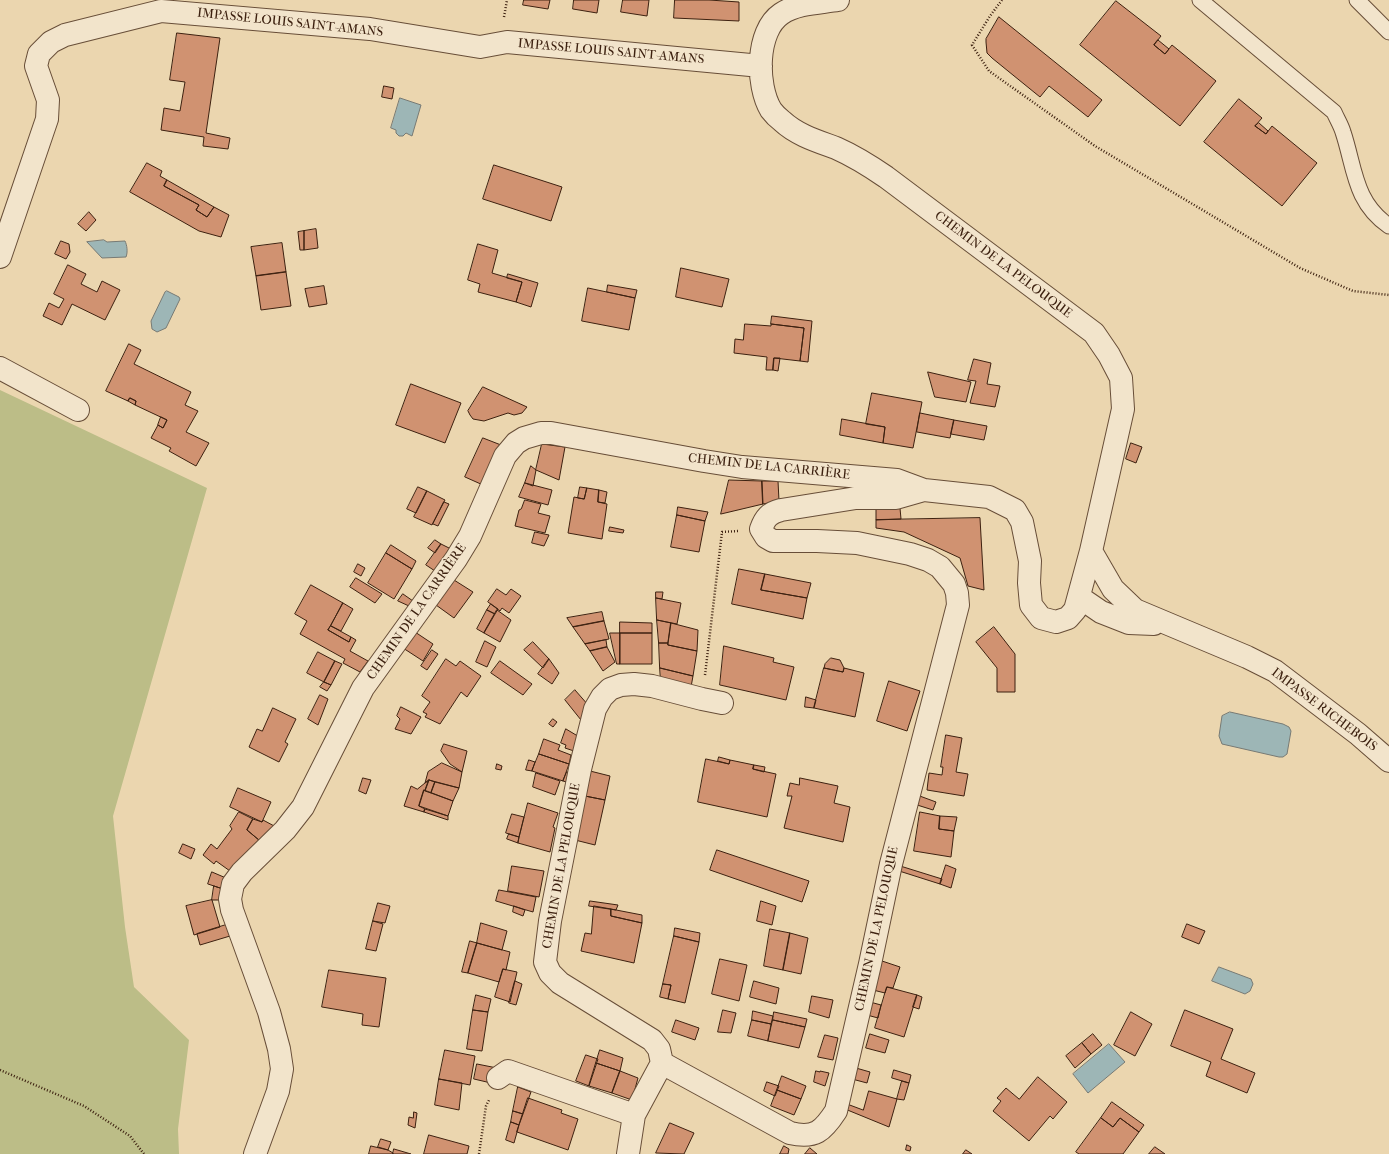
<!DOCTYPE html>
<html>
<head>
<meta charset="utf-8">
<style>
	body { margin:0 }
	canvas { display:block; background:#ebd6af }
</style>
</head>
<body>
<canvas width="1389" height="1154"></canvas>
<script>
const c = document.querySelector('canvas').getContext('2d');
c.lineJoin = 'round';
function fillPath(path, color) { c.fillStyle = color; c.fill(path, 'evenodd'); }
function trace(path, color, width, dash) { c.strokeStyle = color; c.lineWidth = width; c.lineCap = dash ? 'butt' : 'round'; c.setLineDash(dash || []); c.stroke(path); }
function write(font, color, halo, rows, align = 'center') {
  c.font = font + ' "IM FELL French Canon",serif'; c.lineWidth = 3; c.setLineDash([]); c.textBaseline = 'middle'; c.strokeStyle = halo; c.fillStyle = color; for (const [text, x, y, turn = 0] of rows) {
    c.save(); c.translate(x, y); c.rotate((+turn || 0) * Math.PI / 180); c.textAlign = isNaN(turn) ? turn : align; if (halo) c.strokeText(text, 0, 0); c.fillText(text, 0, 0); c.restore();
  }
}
fillPath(new Path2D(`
	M0,390L207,488L113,816L125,927L134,987L189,1040L178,1129L179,1154H0Z`), '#bcbd87');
const water = new Path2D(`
	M400,98L421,105L412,136L406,133L403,136H399L396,133V130L391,128Z
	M104,240L107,242L125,241C127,245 128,252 126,257L102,258L87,242Z
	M167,291L179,297L180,299L166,328L157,332L152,329L151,321L165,292Z
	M1230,712L1283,724L1289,727L1291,731L1287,754L1283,757H1279L1222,744L1219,736L1222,716Z
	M1219,967L1251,979L1253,984L1250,991L1245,994L1212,981Z
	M1109,1044L1125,1062L1088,1093L1073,1074Z`);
fillPath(water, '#9db6b6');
trace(water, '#777a74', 1);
const building = new Path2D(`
	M524,0H550L548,9L523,5Z
	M574,0H599L597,13L573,9Z
	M623,0H649L647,16L621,12Z
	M675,0H709L739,2V21L674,18Z
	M1116,1L1161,36L1154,45L1165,54L1172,45L1216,81L1180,126L1080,45Z
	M999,17L1102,100L1088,117L1049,86L1040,97L992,58L987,53L986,42V39Z
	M177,33L220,38L206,133L230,138L228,149L203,146L204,137L161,130L164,108L180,111L185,82L170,80Z
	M1158,40L1169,49L1165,54L1154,45Z
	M384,86L394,88L392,99L382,97Z
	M1239,99L1262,118L1255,126L1266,134L1272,126L1317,163L1282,206L1204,142Z
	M1259,123L1268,131L1266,134L1255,126Z
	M147,163L162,171L160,176L167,180L164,186L199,205L196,210L207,217L214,207L229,215L221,237L199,231L130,192Z
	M494,165L562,187L551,221L483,199Z
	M167,180L214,207L207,217L196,210L199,205L164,186Z
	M89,212L96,220L86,231L78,224Z
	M316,229L318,248L304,250V231Z
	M304,231V250H300L298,232Z
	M61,241L69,244L70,252L66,259L55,254Z
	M282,243L286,272L256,276L251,247Z
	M478,244L498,250L492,273L522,282L516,302L478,292L480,284L468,280Z
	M68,265L86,274L81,284L97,292L102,281L120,290L105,320L72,304L62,325L43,316L49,303L59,308L64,299L54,294Z
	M681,268L729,279L722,307L676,297Z
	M286,272L291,306L261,310L256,276Z
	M508,274L538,283L531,307L516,302L522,282L507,278Z
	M608,285L637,290L635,298L607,292Z
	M324,286L327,304L309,307L305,289Z
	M588,288L635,298L629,330L582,321Z
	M772,316L812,321L808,362L800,361L804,328L771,324Z
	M745,324L771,326V324L804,328L800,361L774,358L773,370H766L767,357L734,353L735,339L743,340Z
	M129,344L141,350L134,364L191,392L185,405L198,411L186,432L209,443L196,466L169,451L171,448L151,438L158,425L163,428L167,420L135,405L136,401L130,398L128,401L106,391Z
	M774,358H780L778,371L773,370Z
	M974,359L991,363L987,384L1000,386L995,407L970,403L976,381L968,380Z
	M928,372L971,382L966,402L935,397Z
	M411,384L461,403L445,443L396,425Z
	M483,387L527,407L522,413L514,415L508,413L484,421L473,419L470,415L468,411Z
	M872,393L922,402L913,448L883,443L885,427L866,424Z
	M130,398L136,401L135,405L128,401Z
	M920,413L954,420L950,438L917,432Z
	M161,417L167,420L163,428L158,425Z
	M842,419L885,427L883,443L840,435Z
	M954,420L987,426L984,440L951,434Z
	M483,438L501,445L483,485L465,477Z
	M1131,443L1142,447L1136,463L1126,459Z
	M542,444L565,447L559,480L536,470Z
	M531,466L536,470L533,486L525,483Z
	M729,480L762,481L763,504L721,514Z
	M762,481H778L779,501L763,504Z
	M525,483L552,490L548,505L519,497Z
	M418,487L427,491L416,513L407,509Z
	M580,487L587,488L584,499L578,498Z
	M587,488L599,490L598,502L607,504L602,539L568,533L574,497L584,499Z
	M599,490L607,492L605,503L598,502Z
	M427,491L445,500L432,525L414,517Z
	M525,500L541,504L538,513L550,516L545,533L515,526L519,510L521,509Z
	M444,502L449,504L438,526L433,524Z
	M678,507L708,512L705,521L677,515Z
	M900,508L901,519L876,520V509Z
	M677,515L705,521L699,552L671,547Z
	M980,518L984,590L968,586L960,558L904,532L876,528V520Z
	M610,527L624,530L623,533L609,531Z
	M535,532L549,535L544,546L532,543Z
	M435,540L441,544L435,553L428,548Z
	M441,544L451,549L435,571L426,565Z
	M391,545L416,561L412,569L386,553Z
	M386,553L412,569L394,599L368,583Z
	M358,564L365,568L361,576L354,572Z
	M739,569L765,574L761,590L807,598L803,619L732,604Z
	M765,574L811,583L807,598L761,590Z
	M356,578L382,594L375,603L350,587Z
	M454,580L473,592L454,618L436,605Z
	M311,585L343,603L328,630L349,642L351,637L356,640L350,651L368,661L360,672L343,663L345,659L300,634L307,621L295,614Z
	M497,589L506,595L511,589L521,596L509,613L502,608L500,611L488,602Z
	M656,592H663L662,599L656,598Z
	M403,594L413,601L409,606L398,601Z
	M656,598L681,603L677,624L657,620Z
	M343,603L353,609L341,631L331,626Z
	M491,604L498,609L495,614L487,610Z
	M487,610L495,614L484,633L477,629Z
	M497,610L511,620L500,642L484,633Z
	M602,612L604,621L573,627L567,618Z
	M657,620L671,623L668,643H659Z
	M604,621L609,639L585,644L573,627Z
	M620,622L652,623V633H620Z
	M671,623L698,630L697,651L668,645Z
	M331,626L351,637L349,642L328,630Z
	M994,627L1015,654V692H997V668L976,642Z
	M415,632L433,644L423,661L403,648Z
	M610,633H620V664H617Z
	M620,633H652V664H620Z
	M606,640L607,647L590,651L585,644Z
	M485,641L496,647L487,667L476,662Z
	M533,642L549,659L543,668L524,650Z
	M659,643H668V645L697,651L693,676L660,668Z
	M724,646L774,658L773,662L794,667L786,700L720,685Z
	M607,647L615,662L603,671L590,651Z
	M432,650L438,654L427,670L421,666Z
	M318,652L335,661L324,682L307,673Z
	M831,658L840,660L844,668L843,672L824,668L825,664Z
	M446,659L456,666L460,661L481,676L467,697L461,692L440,724L425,717L427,714L423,712L430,702L422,696Z
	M549,659L559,673L552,684L538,674Z
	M335,661L342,664L331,685L324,682Z
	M500,661L532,684L523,695L491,673Z
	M660,668L693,676L691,687L661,682Z
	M824,668L843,672L844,668L864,673L855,717L814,708Z
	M889,681L920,691L907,731L877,721Z
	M324,682L331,685L327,691L320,687Z
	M575,690L589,706L581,720L565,700Z
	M320,695L328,699L318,725L308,719Z
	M806,697L816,700L814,708L805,707Z
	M401,707L421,717L411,734L395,729L400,719L397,716Z
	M273,708L296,719L285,742L288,744L279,762L249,747L257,729L262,731Z
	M553,719L557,722L553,727L549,724Z
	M566,729L581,738L577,752L565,748L566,745L561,743Z
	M946,735L962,738L956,772L968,774L964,796L927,790L929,773L942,775L943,767H941Z
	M544,739L560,745L558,750L571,755L569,764L539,754Z
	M444,744L467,751L462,772L450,764L441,751Z
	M539,754L569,764L563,781L532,771Z
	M719,757L730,760L729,764L718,761Z
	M706,759L729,764L730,760L754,765L753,769L776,774L767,817L698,802Z
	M529,760L535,762L532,771L526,770Z
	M442,763L462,772L459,788L429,780L425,783L428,772Z
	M497,764L502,766L501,770L496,769Z
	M754,765L765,767L764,772L753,769Z
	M586,770L610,776L605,800L580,795Z
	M567,772L573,773L570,783L563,781Z
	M536,773L560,781L555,795L533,787Z
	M363,778L371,780L366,794L359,791Z
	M800,778L838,786L834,803L850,807L843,842L784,828L792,796H787L790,783L799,785Z
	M429,780L425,791L424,790L419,806L425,809L424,812L404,806L411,786L417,789Z
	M429,780L435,782L431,793L425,791Z
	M435,782L459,788L453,801L431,793Z
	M238,788L271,802L262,822L230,807Z
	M424,790L453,801L448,816L419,806Z
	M580,795L605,800L595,845L571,839Z
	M917,795L936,802L933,810L914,804Z
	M528,803L558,813L553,827L555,828L550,852L518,843Z
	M425,809L448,816V820L424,812Z
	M239,812L253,819L247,830L259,840L230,871L216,861L214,864L203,855L211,844L217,849L232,829L230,826Z
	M920,812L940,816L939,829L954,831L951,857L914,851Z
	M512,814L524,817L519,837L506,833Z
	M940,816L957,817L954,831L939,829Z
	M253,819L262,822L263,820L276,827L260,841L247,830Z
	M509,834L519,837L518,843L507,839Z
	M183,844L195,849L191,859L179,853Z
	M717,850L809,881L802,902L710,870Z
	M897,865L942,879L940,884L896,870Z
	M946,865L956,869L951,888L940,884Z
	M512,866L544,871L539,897L508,891Z
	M212,872L226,878L223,889L208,884Z
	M214,886L223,889L222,900H212Z
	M499,890L536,897L533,912L496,901Z
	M212,900L220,927L194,935L186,906Z
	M590,901L618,905L616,910L589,906Z
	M761,901L776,906L772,925L757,921Z
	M378,903L390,906L385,923L373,921Z
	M514,906L525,910L523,916L513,912Z
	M594,906L611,909V916L642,923L634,963L581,951L585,933L591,934Z
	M611,909L642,915V923L611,916Z
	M373,921L383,924L376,951L366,949Z
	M481,923L507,931L502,950L477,943Z
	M1187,924L1205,931L1199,944L1182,937Z
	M226,925L230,936L200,945L197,934Z
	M675,928L700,933L699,942L674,936Z
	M770,929L790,933L783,970L764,966Z
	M790,933L808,938L801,974L783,970Z
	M674,936L699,942L685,1003L668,999L671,985L663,984Z
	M470,941L477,943L468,973L462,972Z
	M477,943L510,952L506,970L503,969L499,982L468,973Z
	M720,959L747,965L739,1001L712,994Z
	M879,960L900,967L893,988L887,987L885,993L873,990Z
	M503,969L517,972L510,1002L495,997Z
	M329,970L386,978L379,1027L362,1025L363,1014L322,1007Z
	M515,981L522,984L516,1005L509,1003Z
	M754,981L779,988L776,1004L750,997Z
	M663,984L671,985L668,999L660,997Z
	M887,987L917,995L904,1037L875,1028Z
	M476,995L491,999L488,1012L473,1010Z
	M917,995L922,997L919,1009L913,1007Z
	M812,996L833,1000L829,1018L809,1012Z
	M870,1002L881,1005L878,1018L867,1015Z
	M473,1010L488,1012L482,1051L467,1049Z
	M723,1010L736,1013L731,1033L718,1032Z
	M1185,1010L1233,1029L1221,1059L1255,1073L1247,1093L1206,1076L1211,1062L1171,1046Z
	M753,1011L773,1016L771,1024L752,1020Z
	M774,1012L807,1019L805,1027L773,1020Z
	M1131,1012L1152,1024L1135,1056L1114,1045Z
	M676,1020L699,1028L695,1040L672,1032Z
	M752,1020L771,1024L768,1041L748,1036Z
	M773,1020L805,1027L799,1048L768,1041Z
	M870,1034L889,1040L885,1053L866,1048Z
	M1093,1034L1102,1045L1091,1054L1082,1043Z
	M825,1035L838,1038L833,1060L818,1057Z
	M1082,1043L1091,1054L1075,1068L1066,1056Z
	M445,1050L475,1056L470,1085L439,1079Z
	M600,1050L623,1058L620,1071L596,1063Z
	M586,1055L598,1059L589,1086L576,1081Z
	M596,1063L620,1071L612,1093L589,1086Z
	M477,1064L497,1068L491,1083L474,1079Z
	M856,1068L870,1072L867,1083L852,1079Z
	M894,1070L911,1075L909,1083L892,1078Z
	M620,1071L638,1078L632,1100L612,1093Z
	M816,1071L820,1072V1071L829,1073L825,1086L814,1082Z
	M782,1076L806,1086L801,1099L777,1090Z
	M1038,1077L1067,1102L1053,1119L1050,1116L1029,1141L993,1111L1001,1101L997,1098L1006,1088L1019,1099Z
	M439,1079L462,1083L459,1110L435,1105Z
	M902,1081L909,1083L904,1100L897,1099Z
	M767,1082L779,1086L775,1096L764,1091Z
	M518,1087L531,1092L523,1114L513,1111Z
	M777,1090L801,1099L794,1115L771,1106Z
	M869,1091L897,1099L889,1127L845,1109L847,1104L863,1110Z
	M528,1098L562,1110L561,1113L578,1119L568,1150L517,1132Z
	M1112,1102L1144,1125L1139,1132L1120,1118L1113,1127L1101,1118Z
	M513,1111L523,1114L519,1125L511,1122Z
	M414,1112L417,1113L415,1128L408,1125L409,1117L413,1118Z
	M1101,1118L1113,1127L1120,1118L1139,1132L1123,1154H1079L1076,1152Z
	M511,1122L519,1125L514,1143L506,1140Z
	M670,1123L694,1133L684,1154L656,1153Z
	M429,1135L469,1146L467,1154H424Z
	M381,1139L391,1142L388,1150L378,1147Z
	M907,1145L911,1147L910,1151L906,1150Z
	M371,1146L388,1150L393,1153V1154H369Z
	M784,1146L789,1149L788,1154H780Z
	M1155,1147L1165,1154H1149Z
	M810,1148L817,1154H805Z
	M394,1149L411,1154H393Z
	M966,1150L972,1154H963Z`);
fillPath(building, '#d09271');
trace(building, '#3d2110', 1);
const service = new Path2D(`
	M1200,0L1334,112C1337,119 1341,125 1343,132C1355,168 1354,202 1389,226
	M1357,0L1389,32`);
const minor = new Path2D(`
	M0,257L47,119L48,100L36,66L39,54L51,42L65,35L161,11L370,29L480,47L507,42L761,66
	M0,368L78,410
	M1091,551L1113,589L1135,610L1247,657L1275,671L1358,734L1389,761
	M1079,597L1101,612L1129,623L1154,624
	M722,703L702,699L652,686L634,684L621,685L610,689L602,697L595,709L580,769L550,921L545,962L550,973L560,983L652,1040L659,1049L662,1063L790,1133C815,1139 823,1131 836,1111L870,964L891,864L958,605L957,593L954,584L940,567L928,560L910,554L857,543L817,541H773L766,537L761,529C765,518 769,513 781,510L856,498H896L924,490L989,497L1015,510L1022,522L1030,561L1029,583L1031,605L1041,618L1056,622L1068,618L1075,610L1091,551L1123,409L1121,378L1109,355L1094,333L886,177C870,166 854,156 836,148C817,141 797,135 782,121C778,118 774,114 771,110C756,85 756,31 781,14C797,3 820,3 838,0
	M498,1078L508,1071L634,1115
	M255,1154L278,1091L282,1069L279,1049L269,1012L232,910L230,899L233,884L242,872L285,830L303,807L363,688L456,559L470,536L505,456L516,443L524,438L541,433H551L704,461L742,467L897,480L924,490
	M628,1154L634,1115L662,1063`);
trace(service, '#684e38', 17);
trace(minor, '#684e38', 24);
trace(new Path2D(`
	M1002,0L990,16L972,45L989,71L1095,146L1300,268L1353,291L1389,295
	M504,17L507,0
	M705,675L722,532L738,531
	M0,1070L84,1106L130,1136L144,1154
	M479,1154L486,1106L489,1100`), '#3d2110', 2.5, [1, 2]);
trace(service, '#f2e4cb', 15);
trace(minor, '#f2e4cb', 22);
write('13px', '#3d2110', '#f2e4cb', [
	["IMPASSE LOUIS SAINT-AMANS",290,23,6],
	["IMPASSE LOUIS SAINT-AMANS",611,52,5],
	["CHEMIN DE LA PELOUQUE",1003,265,37],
	["CHEMIN DE LA CARRIÈRE",769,467,6],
	["CHEMIN DE LA CARRIÈRE",417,612,-55],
	["IMPASSE RICHEBOIS",1324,710,37],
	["CHEMIN DE LA PELOUQUE",562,866,-80],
	["CHEMIN DE LA PELOUQUE",877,929,-78]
]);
</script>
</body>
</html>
